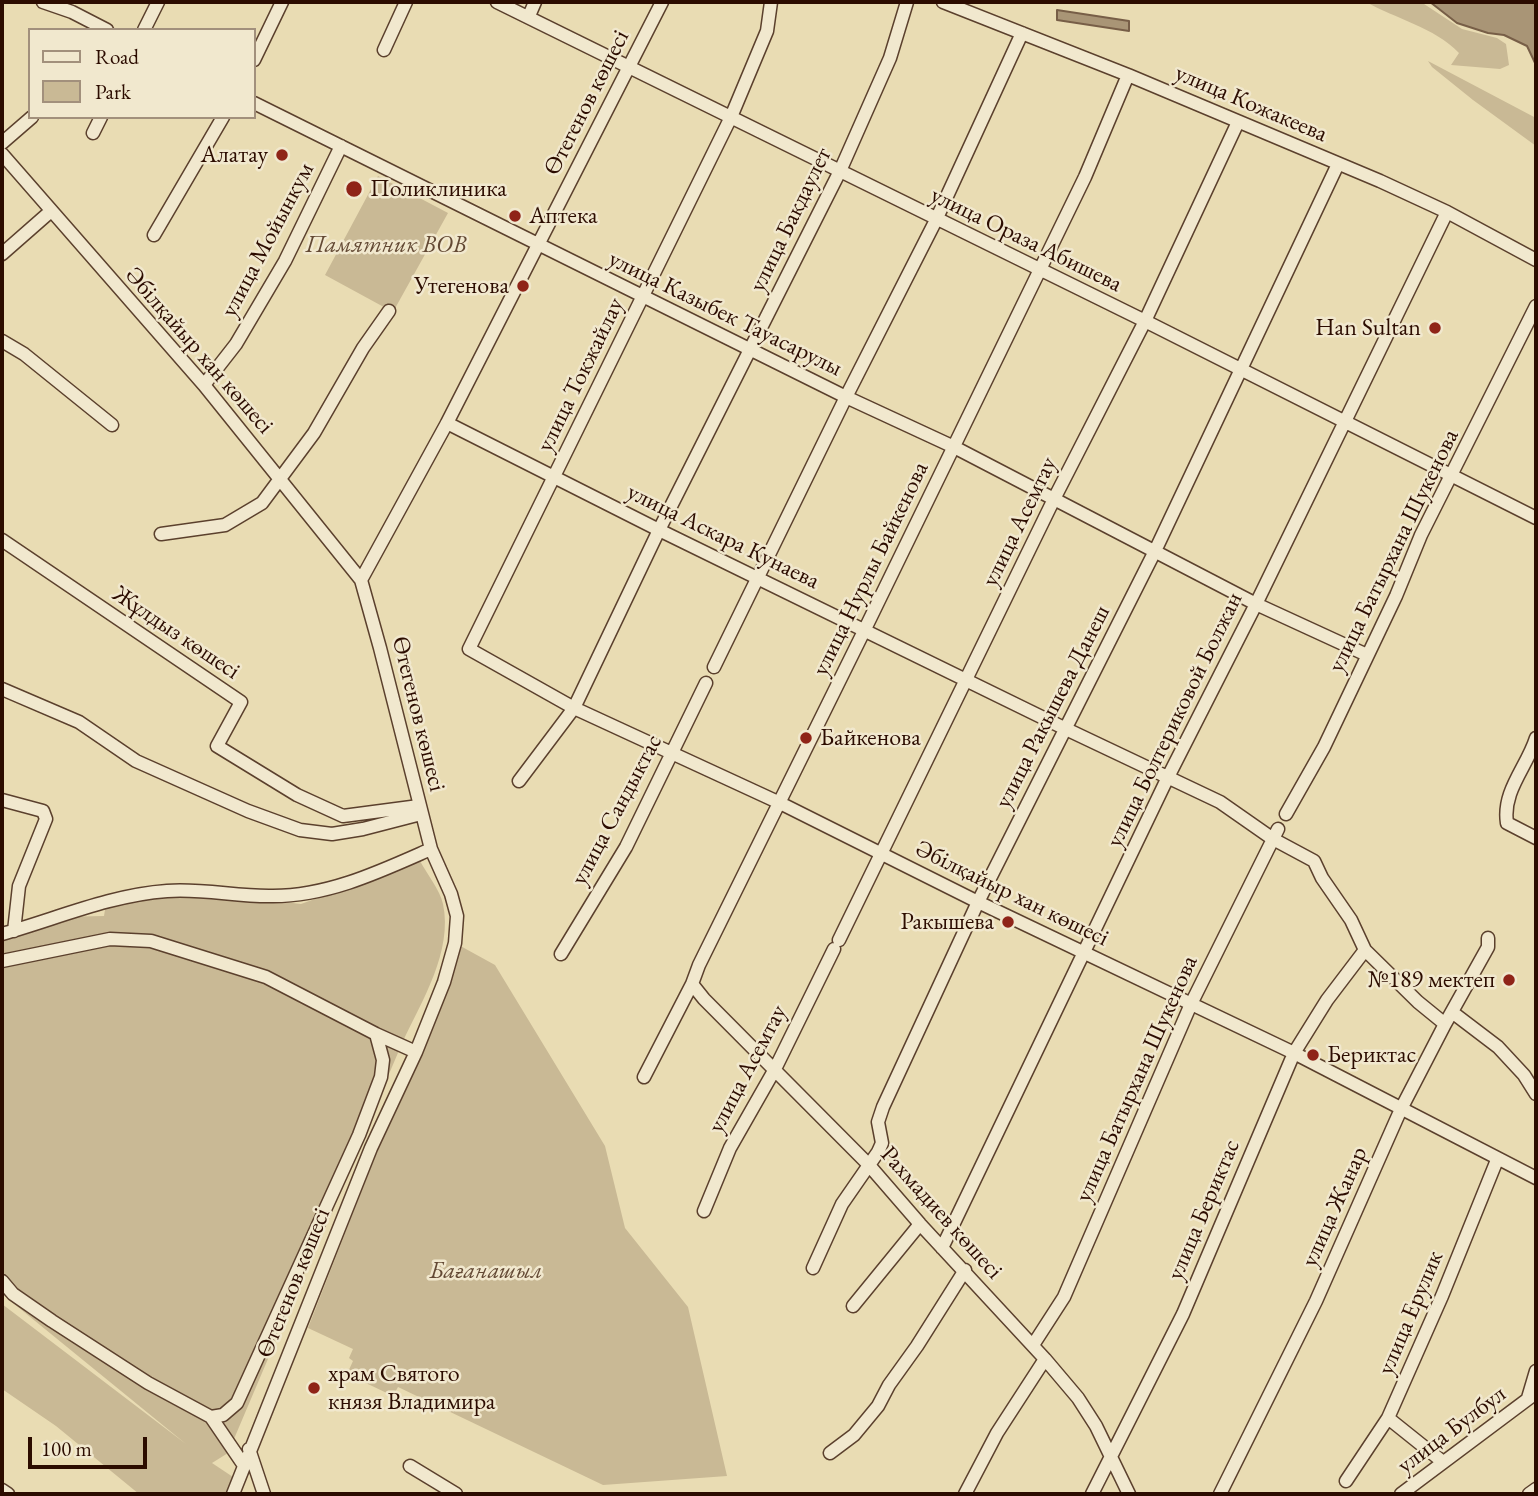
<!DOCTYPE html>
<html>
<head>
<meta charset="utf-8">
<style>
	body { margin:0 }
	#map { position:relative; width:1538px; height:1496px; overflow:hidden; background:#e9dcb3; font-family:"EB Garamond",serif }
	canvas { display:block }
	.frame { position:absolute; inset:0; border:4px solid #2c0c00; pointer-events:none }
	.legend { position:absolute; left:28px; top:28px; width:228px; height:91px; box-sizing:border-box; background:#f1e8ce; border:2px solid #a2907c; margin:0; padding:9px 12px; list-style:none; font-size:21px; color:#2c0c00 }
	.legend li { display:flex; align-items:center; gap:14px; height:35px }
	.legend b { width:35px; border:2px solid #a2907c }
	.scale { position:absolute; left:28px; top:1437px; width:119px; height:32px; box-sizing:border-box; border:4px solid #2c0c00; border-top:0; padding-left:9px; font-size:21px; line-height:24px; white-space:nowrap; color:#2c0c00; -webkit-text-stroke:5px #f1e8ce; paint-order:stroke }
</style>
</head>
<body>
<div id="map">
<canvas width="1538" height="1496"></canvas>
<div class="frame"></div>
<ul class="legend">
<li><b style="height:9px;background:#f1e8ce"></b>Road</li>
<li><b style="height:19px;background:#c9b995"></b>Park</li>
</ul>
<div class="scale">100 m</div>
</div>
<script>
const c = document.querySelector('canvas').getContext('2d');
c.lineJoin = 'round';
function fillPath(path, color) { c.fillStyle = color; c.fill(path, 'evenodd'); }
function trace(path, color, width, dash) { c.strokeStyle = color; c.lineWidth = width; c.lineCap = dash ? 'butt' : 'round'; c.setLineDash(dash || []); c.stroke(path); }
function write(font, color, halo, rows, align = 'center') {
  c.font = font + ' "EB Garamond",serif'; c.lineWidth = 5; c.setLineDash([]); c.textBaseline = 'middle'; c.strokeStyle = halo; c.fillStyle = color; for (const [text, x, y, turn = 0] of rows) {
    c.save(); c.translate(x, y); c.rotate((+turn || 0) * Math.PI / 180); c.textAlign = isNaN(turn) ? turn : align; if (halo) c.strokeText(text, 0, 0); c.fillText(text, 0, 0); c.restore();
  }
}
fillPath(new Path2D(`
	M1366,2H1421L1462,29L1497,38L1506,44L1509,65L1500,69L1451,65L1459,53C1434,27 1396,19 1366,2Z
	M1428,61L1536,118V146L1473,100L1432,67Z
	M378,176L448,213L393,312L325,275Z
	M420,861C427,874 440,890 443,904C453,951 422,1001 403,1041L228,1453L212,1463L236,1479L229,1494H139L56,1426L2,1389V1304L186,1444L2,1294V931L57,917L104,916L106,903L210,893L301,904Z
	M455,943L495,965L605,1146L625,1228L688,1307L727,1476L603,1485L398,1387L393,1396L347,1374L353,1361L349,1358L353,1349L308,1328L416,1052Z`), '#c9b995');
const water = new Path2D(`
	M1430,2H1536V65L1527,46L1504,35L1488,33L1457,23Z
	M1057,10L1129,21V31L1057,20Z`);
fillPath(water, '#a99576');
trace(water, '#775e47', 2);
const minor = new Path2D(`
	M43,2L72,12L107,30
	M497,2L1145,321L1536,518
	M771,2L767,31L731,117L469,649L574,708L780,803L978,902L1294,1053L1536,1178
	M943,2L1128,75L1380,181L1447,212L1536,260
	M529,16L535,2
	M144,30L158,2
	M384,50L406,2
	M254,60L282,2
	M254,103L846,397L954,447L1256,604L1367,655
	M93,133L101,117
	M2,143L32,117
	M2,154L204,385L361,580L380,648L431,849L451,894L457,916L455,943L444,982L416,1052L371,1148L233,1494
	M154,235L223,117
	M2,254L51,211
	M2,341L24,354L112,425
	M204,385L236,344L285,261L341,146
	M447,423L659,530L1066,729L1220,802L1273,839L1314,861L1322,878L1351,920L1365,950L1418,1002L1445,1024
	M161,534L225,525L262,503L314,433L363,348L389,311
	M2,540L241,702L217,746L297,795L343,816L419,806
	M361,580L447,423L662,2
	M714,667L846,397L936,220L1022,33
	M2,689L79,722L136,761L248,811L300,830L332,834L363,829L421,814
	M1536,738C1527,767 1502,791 1507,823L1536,838
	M519,781L574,708L659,530L840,171L890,58L907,2
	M2,800L43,811L46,819L19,886L14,931
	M1286,814L1324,747L1396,596L1421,535L1536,306
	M2,934C56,919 110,895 167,891C202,888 238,897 273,896C329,896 381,871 431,849
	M839,940L1054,499L1145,321L1238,122
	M561,954L626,847L706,683
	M2,961L110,939L151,941L266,977L376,1034L416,1052
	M692,984L704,999L868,1164L920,1224L1045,1359L1078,1398L1096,1426L1129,1494
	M1452,1012L1498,1047L1524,1075L1536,1094
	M644,1077L692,984L699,965L865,629L1085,177L1128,75
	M704,1211L730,1148L775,1069L834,949
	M942,1248L1168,777L1256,604L1447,212
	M813,1268L842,1204L878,1152L882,1143L878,1122L883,1107L978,902L1155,551L1338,164
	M2,1281L13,1294L52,1321L148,1383L211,1417L243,1464
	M853,1306L920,1224
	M1033,1345L1064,1297L1191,1004L1278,829
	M1528,1398L1536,1371
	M211,1417L223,1415L237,1403L359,1135L381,1077L383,1060L376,1034
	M249,1449L264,1494
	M830,1453L854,1435L878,1406L889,1385L917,1346L965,1270
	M1443,1462L1388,1418L1442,1296L1497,1160
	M410,1466L456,1494
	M1346,1481L1388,1418
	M2,1490L8,1494
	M965,1494L997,1433L1045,1359
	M1092,1494L1183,1314L1294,1053L1327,1000L1365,950
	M1220,1494L1316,1301L1401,1109L1445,1024L1488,947V938
	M1401,1494L1536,1393
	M1529,1494L1536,1489`);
trace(minor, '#5b402d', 15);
trace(minor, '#f1e8ce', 12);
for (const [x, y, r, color] of [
	[282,155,7,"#8f2418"],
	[354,189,9,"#8f2418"],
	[515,216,7,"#8f2418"],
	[523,286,7,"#8f2418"],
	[1435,328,7,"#8f2418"],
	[806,738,7,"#8f2418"],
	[1008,922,7,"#8f2418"],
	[1509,980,7,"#8f2418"],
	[1313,1055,7,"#8f2418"],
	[314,1388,7,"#8f2418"]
]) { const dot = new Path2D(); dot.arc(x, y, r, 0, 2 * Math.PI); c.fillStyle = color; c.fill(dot); trace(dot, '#f1e8ce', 2.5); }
write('24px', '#2c0c00', '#f1e8ce', [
	["Өтегенов көшесі",587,103,-63],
	["улица Кожакеева",1251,104,23],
	["улица Бакдаулет",791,220,-64],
	["улица Мойынкум",268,240,-62],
	["улица Ораза Абишева",1026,240,26],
	["улица Казыбек Тауасарулы",725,314,26],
	["Әбілқайыр хан көшесі",199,351,49],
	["улица Токжайлау",581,375,-64],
	["улица Асемтау",1020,522,-64],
	["улица Аскара Кунаева",723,537,26],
	["улица Батырхана Шукенова",1394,551,-64],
	["улица Нурлы Байкенова",871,569,-64],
	["Жұлдыз көшесі",176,633,34],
	["улица Ракышева Данеш",1053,707,-63],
	["Өтегенов көшесі",418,714,76],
	["улица Болтериковой Болжан",1175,720,-64],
	["улица Сандыктас",617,810,-62],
	["Әбілқайыр хан көшесі",1012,894,26],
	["улица Асемтау",748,1069,-62],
	["улица Батырхана Шукенова",1137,1079,-66],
	["улица Жанар",1335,1207,-66],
	["улица Бериктас",1204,1210,-67],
	["Рахмадиев көшесі",941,1213,48],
	["Өтегенов көшесі",294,1283,-68],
	["улица Ерулик",1411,1313,-67],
	["улица Булбул",1452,1430,-37]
]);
write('24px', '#2c0c00', '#f1e8ce', [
	["Алатау",268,155],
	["Поликлиника",370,189,"left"],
	["Аптека",529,216,"left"],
	["Утегенова",509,286],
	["Han Sultan",1421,328],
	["Байкенова",820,738,"left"],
	["Ракышева",994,922],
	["№189 мектеп",1495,980],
	["Бериктас",1327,1055,"left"],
	["храм Святого",328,1374,"left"],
	["князя Владимира",328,1402,"left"]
], 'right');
write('italic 24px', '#634934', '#f1e8ce', [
	["Памятник ВОВ",386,245],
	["Бағанашыл",486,1271]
]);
</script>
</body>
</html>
